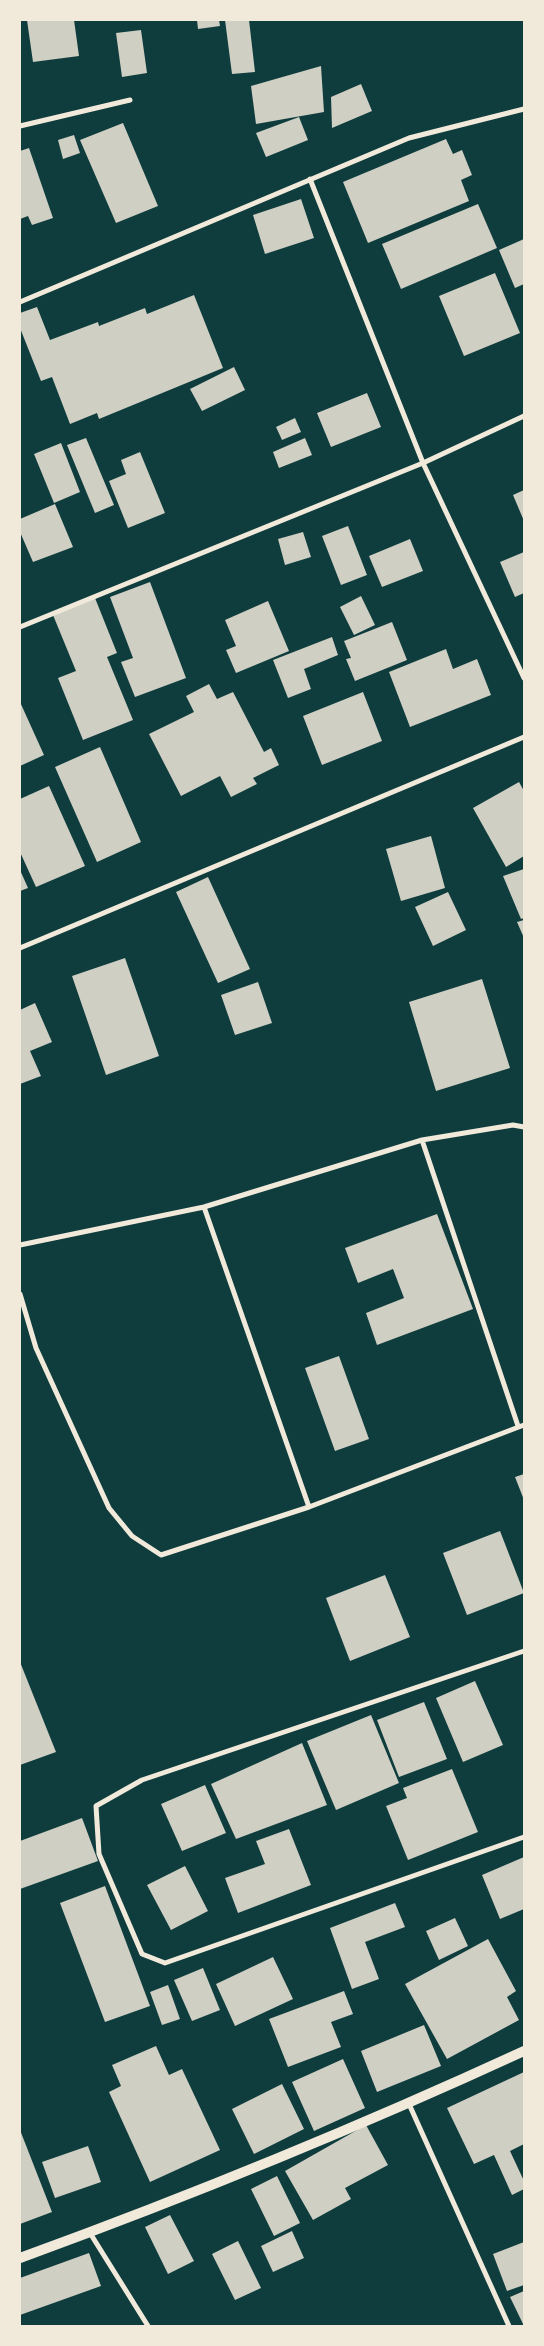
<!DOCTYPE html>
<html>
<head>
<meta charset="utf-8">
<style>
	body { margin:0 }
	#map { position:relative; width:544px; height:2346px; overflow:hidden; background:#0f3d3e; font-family:"Fira Sans Condensed",sans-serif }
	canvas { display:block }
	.frame { position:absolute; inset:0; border:21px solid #f1e9da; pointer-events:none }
</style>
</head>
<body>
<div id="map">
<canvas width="544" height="2346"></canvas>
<div class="frame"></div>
</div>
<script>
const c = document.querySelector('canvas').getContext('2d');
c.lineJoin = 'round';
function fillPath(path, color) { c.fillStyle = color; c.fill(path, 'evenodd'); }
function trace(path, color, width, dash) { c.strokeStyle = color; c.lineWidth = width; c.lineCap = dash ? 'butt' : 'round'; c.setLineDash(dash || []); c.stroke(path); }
fillPath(new Path2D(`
	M27,20H74L79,56L33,62Z
	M197,20H219L220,26L198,29Z
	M225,20H249L255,72L232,74Z
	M141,30L147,73L122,77L116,33Z
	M321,66L324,112L256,124L251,86Z
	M361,84L372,111L332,128L331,97Z
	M299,117L308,140L266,157L256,133Z
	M123,123L158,206L116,223L80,140Z
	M74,135L80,153L63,159L58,140Z
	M446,139L453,154L462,150L472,175L461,180L469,201L368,243L343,182Z
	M29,148L53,218L32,225L28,216L20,219V151Z
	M301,199L314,238L265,254L253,215Z
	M478,204L497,248L401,289L382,244Z
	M524,239V284L515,288L499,250Z
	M495,273L520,333L464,356L439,296Z
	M194,295L223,368L99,419L97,413L70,424L52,377L41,381L20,328V313L37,307L50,340L98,322L99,326L145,308L147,314Z
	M234,367L245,390L202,411L190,389Z
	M367,393L381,427L331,447L317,413Z
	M295,418L301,432L282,440L276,427Z
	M86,438L114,505L95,513L67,445Z
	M305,438L312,455L279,468L273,452Z
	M61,443L80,492L54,503L34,454Z
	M140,452L165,513L128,528L109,481L126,474L121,460Z
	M524,490V521L513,495Z
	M55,504L73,547L33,562L20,532V519Z
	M348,526L367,575L341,585L322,536Z
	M303,532L311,557L285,565L278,539Z
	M410,539L423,571L382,587L369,556Z
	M524,552V593L515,597L500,562Z
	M150,582L186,678L135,697L121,662L133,658L110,597Z
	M361,596L375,625L354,635L340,607Z
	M95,598L117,653L107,657L133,720L83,740L58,678L76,671L53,615Z
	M268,601L289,651L236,673L226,650L236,646L225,620Z
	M392,622L407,660L355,681L346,659L351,658L344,641Z
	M332,637L338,655L304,669L311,689L288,698L273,660Z
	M446,649L453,669L477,659L491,695L410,727L389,672Z
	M209,684L217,699L233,692L264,752L271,748L279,765L253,778L257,784L231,797L220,776L181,796L149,734L194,712L186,696Z
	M363,692L382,741L322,765L303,716Z
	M20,702L44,755L20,766Z
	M100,747L141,842L97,862L55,767Z
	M519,782L524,791V856L506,867L473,808Z
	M49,786L85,866L36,887L20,852V799Z
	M431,836L445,888L401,901L386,849Z
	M524,869V918L521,919L503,876Z
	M20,870L28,888L20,891Z
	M208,877L250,969L218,983L176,892Z
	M448,892L466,930L433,946L415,907Z
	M524,920V938L517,922Z
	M125,958L159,1056L106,1075L72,976Z
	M482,979L510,1068L436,1091L409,1002Z
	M258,982L272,1023L235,1035L221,995Z
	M35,1003L52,1042L30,1051L41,1076L20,1084V1010Z
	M437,1214L473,1309L377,1345L366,1313L404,1298L393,1269L358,1283L345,1248Z
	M339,1356L369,1439L335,1451L305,1368Z
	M524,1474V1500L515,1477Z
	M500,1531L524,1593L467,1615L443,1553Z
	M385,1575L410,1637L350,1661L326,1598Z
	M20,1662L56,1752L20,1765Z
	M475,1681L503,1745L463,1762L436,1698Z
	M424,1702L447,1759L399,1777L377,1720Z
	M371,1715L399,1783L336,1810L307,1741Z
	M302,1743L327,1805L236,1839L211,1784Z
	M452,1769L478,1832L408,1860L386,1806L407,1798L403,1788Z
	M205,1785L226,1833L182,1851L161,1804Z
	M82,1818L98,1861L20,1889V1841Z
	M289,1829L311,1885L238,1913L225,1878L265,1864L256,1841Z
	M524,1857V1909L500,1919L482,1875Z
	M185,1866L208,1911L171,1930L147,1885Z
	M105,1886L150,2006L105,2022L60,1903Z
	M395,1903L405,1927L365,1942L379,1979L352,1989L330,1928Z
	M455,1918L468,1946L439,1960L426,1931Z
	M488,1939L516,1991L507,1997L519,2020L447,2059L405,1984Z
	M273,1957L293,1999L235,2026L216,1984Z
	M203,1968L220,2010L192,2021L174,1980Z
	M168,1985L180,2019L162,2025L150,1992Z
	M344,1991L353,2014L331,2022L341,2047L288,2067L269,2019Z
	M424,2025L441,2066L377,2092L361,2051Z
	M156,2046L169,2075L182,2069L220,2150L150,2182L109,2092L121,2086L112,2065Z
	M343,2059L365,2108L314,2131L292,2082Z
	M524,2072V2144L510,2151L524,2181V2189L512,2195L494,2155L474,2164L447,2108Z
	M282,2084L304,2129L254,2154L232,2109Z
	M366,2125L388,2165L345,2188L351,2199L313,2220L285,2171Z
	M20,2130L52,2212L20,2224Z
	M88,2146L101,2182L55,2198L42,2162Z
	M277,2176L300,2223L274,2236L251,2189Z
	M170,2215L194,2261L168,2274L145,2227Z
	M292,2231L304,2258L273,2272L261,2246Z
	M238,2241L261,2288L235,2300L212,2254Z
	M524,2242V2285L507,2291L493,2254Z
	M89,2253L101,2286L20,2315V2278Z
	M524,2291V2326L510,2297Z`), '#cfcfc3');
trace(new Path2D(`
	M20,126L130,100
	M310,179L423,463L524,678
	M20,302L409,138L524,109
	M20,627L423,463L524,416
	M20,948L524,737
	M422,1140L518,1426
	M204,1207L309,1507
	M20,1245L204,1207L422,1140L513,1125L524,1127
	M20,1294L36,1348L109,1508L132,1536L161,1555L309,1507L524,1425
	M524,1651L142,1780L96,1806L99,1854L142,1954L165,1963L524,1837
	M409,2104L509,2326
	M90,2233L148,2326`), '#f1e9da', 5);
trace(new Path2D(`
	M20,2258C190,2196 359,2127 524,2051`), '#f1e9da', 10);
</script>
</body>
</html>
